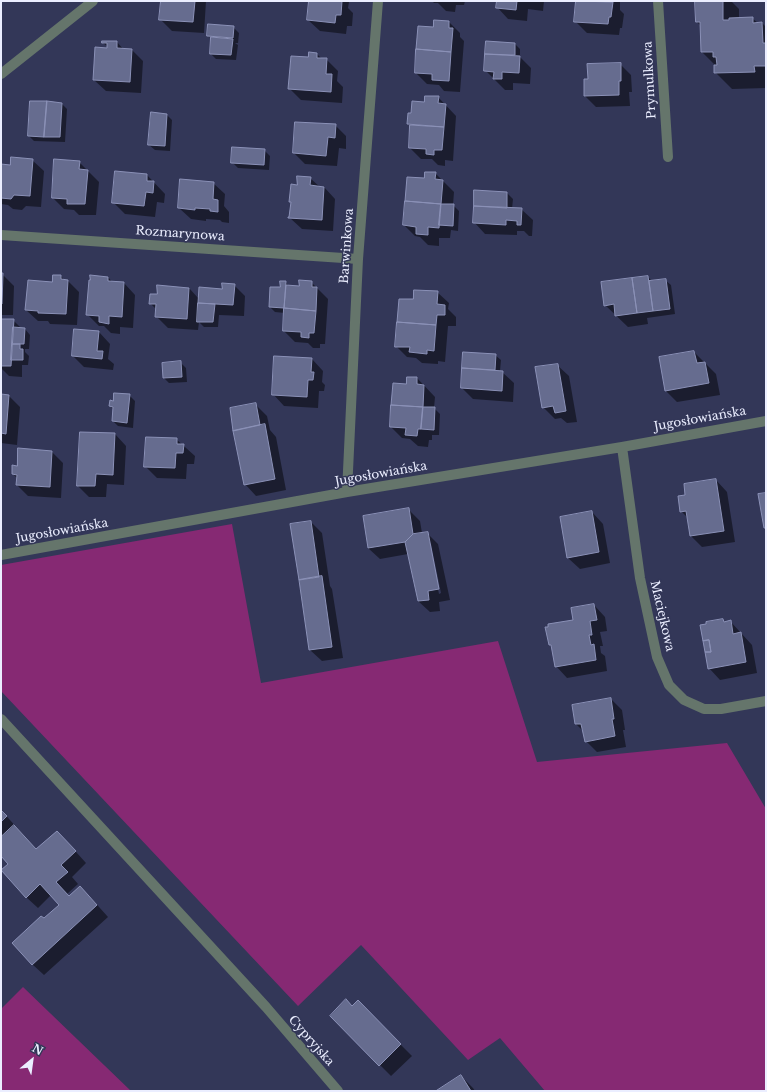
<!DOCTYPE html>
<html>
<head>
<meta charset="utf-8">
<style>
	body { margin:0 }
	#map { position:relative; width:767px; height:1092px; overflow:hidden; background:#333758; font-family:"Libre Baskerville",serif }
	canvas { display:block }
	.frame { position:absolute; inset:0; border:2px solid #ebeeff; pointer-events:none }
	.north { position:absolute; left:12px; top:1040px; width:40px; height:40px; -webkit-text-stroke:3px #333758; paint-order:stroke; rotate:29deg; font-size:11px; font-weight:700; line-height:16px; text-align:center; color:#ebeeff }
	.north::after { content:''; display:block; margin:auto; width:14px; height:18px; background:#ebeeff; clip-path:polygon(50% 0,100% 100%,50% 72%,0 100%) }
</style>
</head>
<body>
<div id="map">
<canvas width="767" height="1092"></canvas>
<div class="frame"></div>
<div class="north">N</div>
</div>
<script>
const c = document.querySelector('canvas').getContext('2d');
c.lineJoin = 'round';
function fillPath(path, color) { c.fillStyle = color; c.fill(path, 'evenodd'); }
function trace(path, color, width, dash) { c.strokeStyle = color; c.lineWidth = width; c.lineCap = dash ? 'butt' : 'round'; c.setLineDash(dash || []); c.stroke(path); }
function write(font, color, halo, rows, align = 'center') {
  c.font = font + ' "Libre Baskerville",serif'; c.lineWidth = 3; c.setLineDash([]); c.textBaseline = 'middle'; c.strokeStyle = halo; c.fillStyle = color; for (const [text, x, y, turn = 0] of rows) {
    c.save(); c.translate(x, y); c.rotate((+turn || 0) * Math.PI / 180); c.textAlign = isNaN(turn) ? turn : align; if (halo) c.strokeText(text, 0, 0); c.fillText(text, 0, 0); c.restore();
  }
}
fillPath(new Path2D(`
	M232,524L261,683L498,641L537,762L727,743L766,809V1091H545L500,1038L468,1060L361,945L298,1006L1,691V565Z
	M23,987L131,1091H1V1009Z`), '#862973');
fillPath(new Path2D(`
	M162,1H206L204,33L172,31L160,19Z
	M310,1H348L349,2L348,8L353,13L352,26H347L346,34L320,31L308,20Z
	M432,1H465L464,5H456L455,12L446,11L438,3H434Z
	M498,1H544L543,11L528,9L527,21L508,19L497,7Z
	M577,1H620V10L624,14L622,28H620L619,35L587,33L575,21Z
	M696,1H731L739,9V18H752L758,23H762L766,27V88L732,89L715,72V65L702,52L701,26L697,22Z
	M435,21L449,22L460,33V37L464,41L460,92L444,91L439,85L427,84L416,73L434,28Z
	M233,27L239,33L238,43H235L238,45L236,60L216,59L211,54L212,39L208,36Z
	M117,42L124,50H132L143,61L141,93L106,91L94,80L108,47L103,43Z
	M487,42L515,44L520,49V57L531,68L530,84L513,83V90H505L485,70Z
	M317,54L322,59H326L338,71L337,81L343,87L342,103L301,100L289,88L309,58Z
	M620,64L631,75L632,92H629L630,106L596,107L585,96L589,80Z
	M438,97L456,116L453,161L445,160V166L438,165L432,159H421L410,148L411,127L408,124L412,114Z
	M62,104L67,109L65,142L34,141L29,136Z
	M167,115L172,120L170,151L155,150L149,145Z
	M335,125L346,136V149L339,148L337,166L305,164L294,153Z
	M264,150L270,156L269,170L238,168L232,162Z
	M32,160L44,171L41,207L26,206L22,210L13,209L8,205L1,204V165L11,166Z
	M79,162L99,182L96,215H79L74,210L64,209L53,198Z
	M435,173L454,192L453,205L459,211L458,231L451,230L450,238H439V246L428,245L420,237L415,236L404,225L425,179Z
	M147,175L165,194L164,203L157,202L155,217L125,214L114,203Z
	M310,178L320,187H324L335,199L333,231L302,229L290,218L292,203L290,202L298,186Z
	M213,183L225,194L224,206L229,212V223L222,222L220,220L206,219V221L191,219L179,208Z
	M475,191L507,193L513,199L512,209H521L533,220L532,236H529L524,231H517V235L485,234L474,222Z
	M1,274H2L14,286L13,315H1Z
	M61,276L65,281H68L79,292L77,325L50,324L48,321H38L26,310Z
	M108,277L113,283H124L135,295L133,328L120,327V334L111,333L104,326H99L87,314Z
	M648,277L652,281L665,280L671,285L675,314L647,318L648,324L628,327L605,305Z
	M285,282L289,286L300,287L311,282L328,299L325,344H320V348H313L308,343L295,342L284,331L285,313L275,312L270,307Z
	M234,285L245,296L244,316L219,315L218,327H204L199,322L198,330L168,328L156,316L157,310L150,303L158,295L189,288L199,299Z
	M437,292L449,303L448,309L456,317V326H448L445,362L438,361V364L422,363L416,358L407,357L396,346L414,300Z
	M1,320H13L22,329H25L30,335L29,349H25V352L29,356L28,365H22V377L9,376L1,368Z
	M99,332L110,344L108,359L114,364L113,370L84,367L73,356Z
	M694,352L716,374L720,395L677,402L666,391Z
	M464,353L495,355L501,360L500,371L502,372L514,383L513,402L473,399L462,388Z
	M312,359L323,371L322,382L325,385L324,391H319L318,408L284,406L273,394Z
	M180,362L186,368L187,382L169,383L164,378Z
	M557,365L569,376L577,422L567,423L561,418L555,419L543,407Z
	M417,378L435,397L434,408L440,414L439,435H432V440H429L428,447L418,446L410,439L402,438L391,427L394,384L407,385Z
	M1,395L9,396L20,407L17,445L1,443Z
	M129,395L135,401L133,428L118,426L113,421L114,410L110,406L114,402Z
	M256,405L267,416L270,430L276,437L286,490L256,496L245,484L231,409Z
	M81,433L115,434L126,446L124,485L107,484L106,497H89L78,486Z
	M176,439L195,456L194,464H187L186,479L157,478L145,466Z
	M52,452L63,463L61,498L28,496L17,485V478L13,474L18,467Z
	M716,480L727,492L735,542L702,547L691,536L688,518L681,511L686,496Z
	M409,510L420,521L422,533H427L438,544L450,600L439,602L440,611L430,612L418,601L408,554L380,559L368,548ZM429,544H431L441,593L439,594Z
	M592,512L603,524L610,563L580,569L568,558Z
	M311,522L322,533L330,586L332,589L343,658L322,661L310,650L291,525Z
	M594,605L605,617L607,631L600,632L603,646H600L601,653L605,656L607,671L567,678L556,666L553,648L550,645L574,621Z
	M723,620L725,622L730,621L752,645L757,673L720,680L709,668L707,625Z
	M611,699L622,710L625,730H623L626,747L597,752L586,741L584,732L576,724Z
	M1,810L37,850L68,843L86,863L72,877L78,884L67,894L69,897L91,898L108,917L44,975L32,964L44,920L60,905L51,895L38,908L26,897L10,864L1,855Z
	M358,1002L412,1056L391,1076L331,1016L352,1007Z
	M461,1076L473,1088L475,1091H438Z`), '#0007');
const building = new Path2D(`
	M161,1H195L193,22L159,20Z
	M309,1H342L341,15H336L335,23L307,20Z
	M497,1H517L516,10L496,8Z
	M576,1L613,2L611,17H609L608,24L574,22Z
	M695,1H723V20H729V18L753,17V23L762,22L763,43H766V66H754L755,72L714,73V65H717L716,57H713V52H701L700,22H696Z
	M434,20L449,21V28H453L451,52L416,49L418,26L433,27Z
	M208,24L234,26L233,38L207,36Z
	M211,37L233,39L231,55L210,54Z
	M102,41H117V48L132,49L130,82L93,80L95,47L107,48V43H102Z
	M486,41L515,43V55L485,54Z
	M416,49L451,52L449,81L432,80V74L415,73Z
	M309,52L317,53V58H327L326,74H332L331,92L288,89L291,56L308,57Z
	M485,54L520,56L519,73L502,72V79H493L494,72L484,71Z
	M621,63V81H619V95L584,96V79H588L587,64Z
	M425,96H439L438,103L446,104L444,127L407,124L408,113H411L412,101L424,102Z
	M30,101H47L44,137L28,136Z
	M47,101L62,103L60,137H44Z
	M151,112L167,114L165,146L148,145Z
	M295,122L336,124L335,138L328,137L326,156L293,153Z
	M410,125L444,127L442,150H434V155L426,154V149L409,148Z
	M232,147L265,149L264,165L231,163Z
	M11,157L33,159L30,196L14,195L11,199L1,198V164L10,165Z
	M54,159L80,161L79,169L88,170L85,204H67V199L52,198Z
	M115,171L147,174V181H154L153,193L146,192L144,206L112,203Z
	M425,172H436L435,179L443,180L441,204L405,201L407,177L424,178Z
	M297,176L311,177L310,185L324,187L322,220L288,218V217H289L291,202H289L291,184L297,185Z
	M180,179L214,182L213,199L218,200V212L210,211V209L195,208V210L178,208Z
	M474,190L507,192V208L474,206Z
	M405,201L441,204L439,228L428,227V235L416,234V227L403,225Z
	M441,204H454L453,226L439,225Z
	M474,206L522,208L521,225H517V221L506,220V225L473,223Z
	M1,273H3L2,304H1Z
	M53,275H61V279L68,280L66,314L38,313V311L25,310L28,280L52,282Z
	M90,275L108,277V281L124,282L122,317L109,316V324L99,322V316L86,315L89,280H90Z
	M648,276L653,311L637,313L632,278Z
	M632,278L637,313L615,316L614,304L604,306L601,282Z
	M666,279L670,309L653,311L649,281Z
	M299,280L312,281V287H317L316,311L284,308L286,285L299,286Z
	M280,281H286L284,308L269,307L270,287H280Z
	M222,283L235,284L233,305L198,303L199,287L222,289Z
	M157,285L189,288L187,319L155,317L156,304H149L150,294H157Z
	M414,290L438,291L437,304L445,305V315H437L436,325L397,322L399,299H413Z
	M198,303L215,304L213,322H197Z
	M284,308L316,311L314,333H309V338L301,337V332L283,331Z
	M1,319H14L11,366H1Z
	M397,322L436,325L434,351L427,350V354L409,352L410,347H395Z
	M13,327L25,328L24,344H12Z
	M74,329L99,331L97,351H103L102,359L72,356Z
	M12,344H20V349H23V360H11Z
	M694,351L697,363L705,362L709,383L665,391L659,357Z
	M463,352L496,354L495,370L462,368Z
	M274,356L312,358L311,372H314L313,380H308L307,397L272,395Z
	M181,361L182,377L163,378L162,363Z
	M558,364L566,411L555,413L553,406L542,408L535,367Z
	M462,368L503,371L502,391L461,388Z
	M407,377H417V384L424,385L423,407L391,405L393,383L406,384Z
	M114,393L130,394L127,423L112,421L113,407L109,406L110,400L113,401Z
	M1,394L9,395L6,434L1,433Z
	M256,403L260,425L233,431L230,408Z
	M391,405L423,407L421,429H418L417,436L405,435L406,428L390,427Z
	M423,407H435L434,430L421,429Z
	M265,424L275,479L244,485L233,431Z
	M80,432L115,433L113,475L96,474L95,486H77Z
	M146,437L177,438V444H184L183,453H176L175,468L144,467Z
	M18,448L52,451L50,487L16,485L17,475L12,474V465L17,466Z
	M716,479L724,531L690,536L686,511L680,512L678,496L685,495L684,484Z
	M766,493V528H764L758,494Z
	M409,508L413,534L405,542L368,548L363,516Z
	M592,511L599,552L567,558L560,517Z
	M311,521L319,577L299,580L290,524Z
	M428,532L439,589L428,591L429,600L418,601L405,542L413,534Z
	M322,576L332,647L309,650L299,580Z
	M594,604L597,620L590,621L592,635H589L591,645L594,644L596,660L555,667L551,645H549L545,627H548V624L573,620L571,608Z
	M723,619L724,622L731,620L733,634L741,632L746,662L708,669L705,652H711L709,640L703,641L700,625L706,624V622Z
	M709,640L711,652H705L703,641Z
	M611,698L614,719H612L615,736L585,742L581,724H575L572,705Z
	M1,810L7,816L1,822Z
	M14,825L36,849L57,831L76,851L61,865L68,872L56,882L69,896L80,886L97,905L32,965L12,943L41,916L44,918L59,905L40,884L26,898L1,870L8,864L1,856V837Z
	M346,999L352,1006L358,1000L401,1044L379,1066L330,1016Z
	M461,1075L471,1091H436Z`);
fillPath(building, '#666c8f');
trace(building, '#8b91b7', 1);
trace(new Path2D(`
	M658,1L668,157
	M1,74L93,1
	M1,235L358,259
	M622,447L640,578L657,657L669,685L684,700L704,709H721L766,701
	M347,492L358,259L378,1
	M1,555L347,492L622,447L766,421
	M1,719L266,1007L338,1091`), '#65756b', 10);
write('12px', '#ebeeff', '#333758', [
	["Prymulkowa",650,80,-93],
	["Rozmarynowa",180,234,4],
	["Barwinkowa",347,246,-86],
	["Jugosłowiańska",700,419,-10],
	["Jugosłowiańska",381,474,-10],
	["Jugosłowiańska",62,531,-10],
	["Maciejkowa",662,616,77],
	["Cypryjska",311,1041,49]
]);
</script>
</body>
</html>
